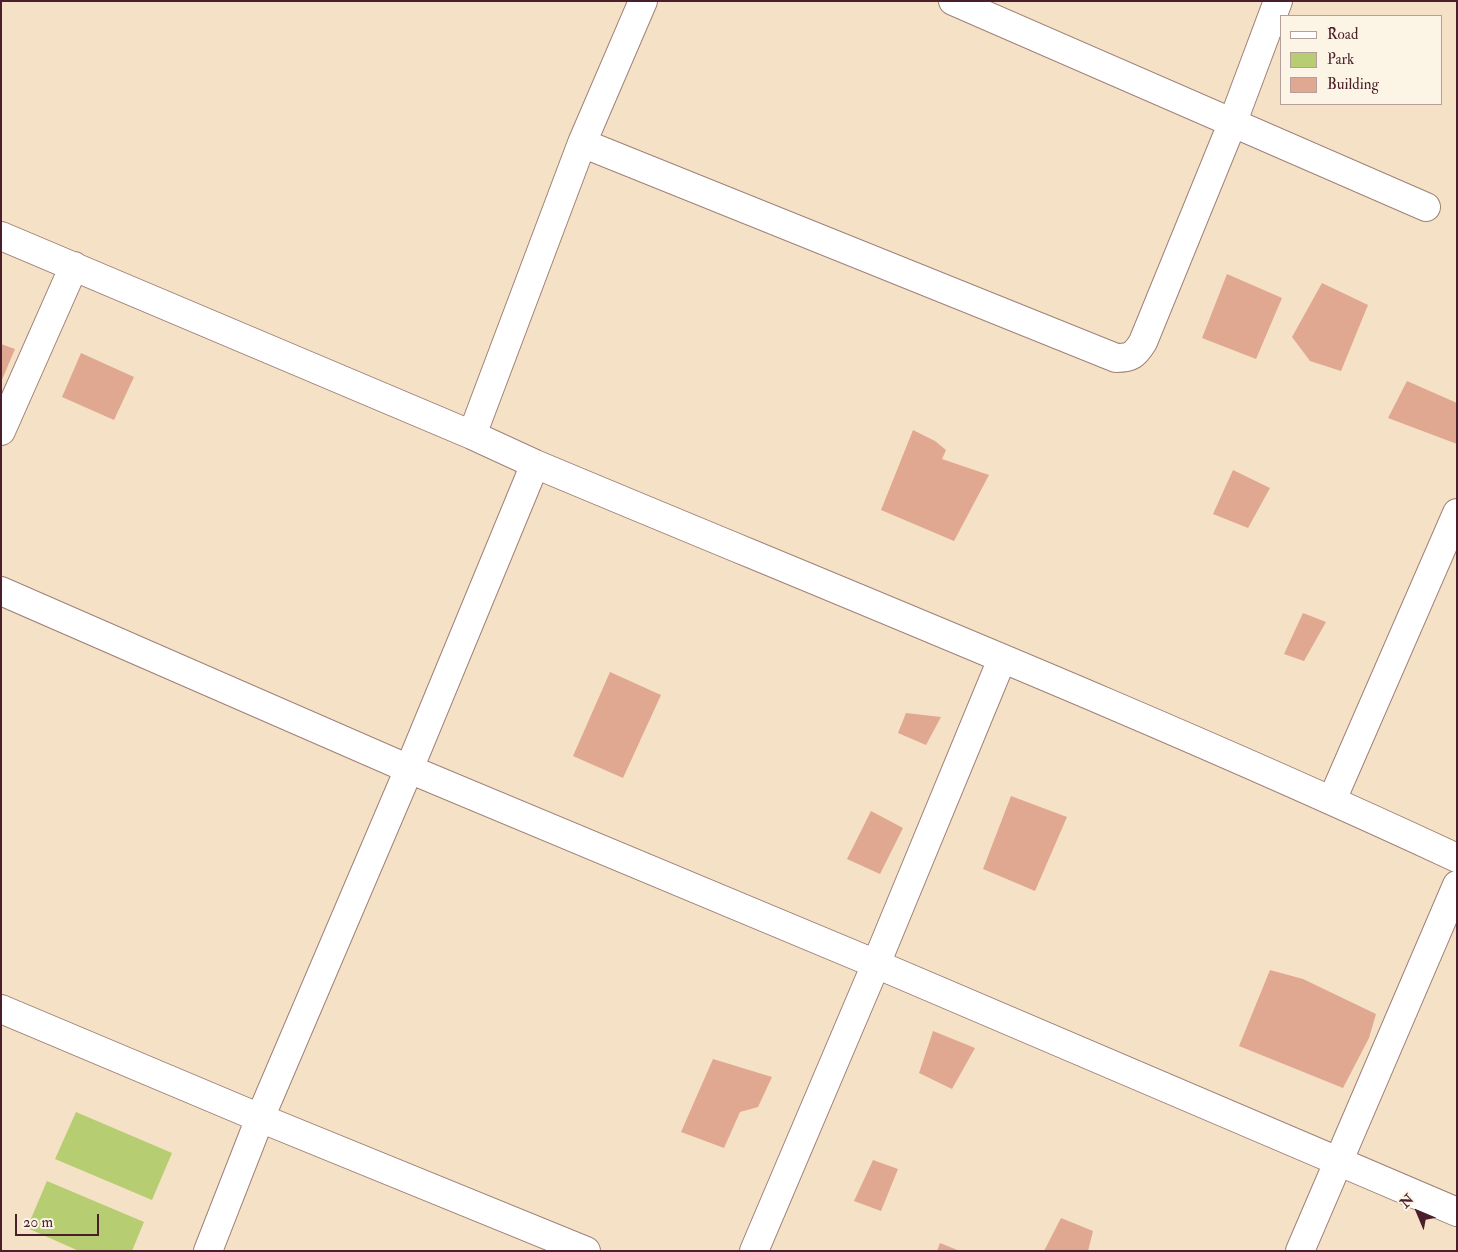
<!DOCTYPE html>
<html>
<head>
<meta charset="utf-8">
<style>
	body { margin:0 }
	#map { position:relative; width:1458px; height:1252px; overflow:hidden; background:#f5e1c6; font-family:"IM FELL Double Pica",serif }
	canvas { display:block }
	.frame { position:absolute; inset:0; border:2px solid #4a1f2b; pointer-events:none }
	.legend { position:absolute; left:1280px; top:15px; width:162px; height:90px; box-sizing:border-box; background:#fcf5e5; border:1px solid #b59f9b; margin:0; padding:6px 9px; list-style:none; font-size:15px; color:#4a1f2b }
	.legend li { display:flex; align-items:center; gap:10px; height:25px }
	.legend b { width:25px; border:1px solid #b59f9b }
	.north { position:absolute; left:1393px; top:1187px; width:50px; height:50px; -webkit-text-stroke:4px #fcf5e5; paint-order:stroke; rotate:315deg; font-size:14px; font-weight:700; line-height:20px; text-align:center; color:#4a1f2b }
	.north::after { content:''; display:block; margin:auto; width:18px; height:22px; background:#4a1f2b; clip-path:polygon(50% 0,100% 100%,50% 72%,0 100%) }
	.scale { position:absolute; left:15px; top:1214px; width:84px; height:22px; box-sizing:border-box; border:2px solid #4a1f2b; border-top:0; padding-left:6px; font-size:15px; line-height:18px; white-space:nowrap; color:#4a1f2b; -webkit-text-stroke:4px #fcf5e5; paint-order:stroke }
</style>
</head>
<body>
<div id="map">
<canvas width="1458" height="1252"></canvas>
<div class="frame"></div>
<ul class="legend">
<li><b style="height:6px;background:#fff"></b>Road</li>
<li><b style="height:14px;background:#b7cd71"></b>Park</li>
<li><b style="height:14px;background:#e0a890"></b>Building</li>
</ul>
<div class="north">N</div>
<div class="scale">20 m</div>
</div>
<script>
const c = document.querySelector('canvas').getContext('2d');
c.lineJoin = 'round';
function fillPath(path, color) { c.fillStyle = color; c.fill(path, 'evenodd'); }
function trace(path, color, width, dash) { c.strokeStyle = color; c.lineWidth = width; c.lineCap = dash ? 'butt' : 'round'; c.setLineDash(dash || []); c.stroke(path); }
fillPath(new Path2D(`
	M76,1112L172,1153L152,1200L55,1159Z
	M47,1181L144,1222L132,1251H79L27,1228Z`), '#b7cd71');
fillPath(new Path2D(`
	M1227,274L1282,298L1256,359L1202,338Z
	M1322,283L1368,305L1341,371L1310,361L1292,337Z
	M1,344L15,349L1,382Z
	M81,353L134,377L114,420L62,397Z
	M1407,381L1457,403V444L1388,418Z
	M913,430L935,441L946,450L942,459L989,475L954,541L881,510Z
	M1233,470L1270,488L1248,528L1213,514Z
	M1303,613L1326,622L1304,661L1284,654Z
	M610,672L661,695L623,778L573,756Z
	M906,713L941,717L926,745L898,733Z
	M1011,796L1067,817L1035,891L983,869Z
	M871,811L903,828L880,874L847,859Z
	M1270,970L1303,979L1376,1014L1369,1038L1343,1088L1239,1046Z
	M933,1031L975,1048L952,1089L919,1073Z
	M713,1059L772,1077L758,1107L740,1112L724,1148L681,1132Z
	M873,1160L898,1169L881,1211L854,1201Z
	M1061,1218L1093,1231L1088,1251H1044Z
	M940,1243L960,1251H937Z`), '#e0a890');
const minor = new Path2D(`
	M953,1L1426,207
	M582,143L1116,358C1131,358 1135,355 1143,342L1232,124L1278,1
	M1,236L472,435L535,464C843,593 1154,717 1457,858
	M1,431L74,266
	M472,435L582,143L643,1
	M1,591L409,769L876,964L1457,1212
	M1332,800L1457,513
	M1,1009L260,1118L586,1251
	M208,1251L260,1118L409,769L535,464
	M754,1251L876,964L1002,659
	M1300,1251L1457,885`);
trace(minor, '#a08078', 30);
trace(minor, '#fff', 28);
</script>
</body>
</html>
